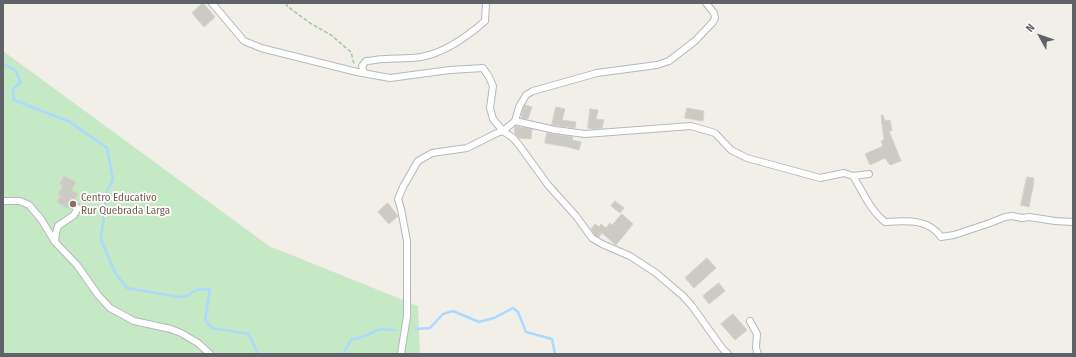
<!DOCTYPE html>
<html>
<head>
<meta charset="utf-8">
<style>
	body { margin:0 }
	#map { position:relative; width:1076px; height:357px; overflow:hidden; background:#f1efe8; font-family:"Fira Sans Condensed",sans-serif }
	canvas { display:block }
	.frame { position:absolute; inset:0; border:4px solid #5f6368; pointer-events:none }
	.north { position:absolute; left:1020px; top:16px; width:40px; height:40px; -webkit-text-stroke:3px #fff; paint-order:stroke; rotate:310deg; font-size:11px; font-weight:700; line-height:16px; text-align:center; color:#5f6368 }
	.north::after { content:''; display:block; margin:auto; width:14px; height:18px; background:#5f6368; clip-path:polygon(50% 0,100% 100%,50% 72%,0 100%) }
</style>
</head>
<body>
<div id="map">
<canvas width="1076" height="357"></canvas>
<div class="frame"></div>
<div class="north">N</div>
</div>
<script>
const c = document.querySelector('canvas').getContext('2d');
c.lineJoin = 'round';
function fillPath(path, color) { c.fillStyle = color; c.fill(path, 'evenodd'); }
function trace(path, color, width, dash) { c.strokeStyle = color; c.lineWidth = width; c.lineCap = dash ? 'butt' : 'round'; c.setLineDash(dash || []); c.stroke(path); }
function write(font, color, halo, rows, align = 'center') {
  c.font = font + ' "Fira Sans Condensed",sans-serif'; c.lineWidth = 3.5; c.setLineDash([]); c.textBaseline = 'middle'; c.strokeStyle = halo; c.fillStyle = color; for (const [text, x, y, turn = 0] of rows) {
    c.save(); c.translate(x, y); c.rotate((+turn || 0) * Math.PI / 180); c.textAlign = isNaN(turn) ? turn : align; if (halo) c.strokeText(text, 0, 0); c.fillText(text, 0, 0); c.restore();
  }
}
fillPath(new Path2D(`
	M3,51L269,246L418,306L420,354H3Z`), '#c5e8c5');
trace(new Path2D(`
	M3,64L15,70L21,82L13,89L14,100L70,122L107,148L113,180L107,191L101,239L115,273L127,288L179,297L187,296L196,290L210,289L205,320L212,328L249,334L258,354
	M416,329L430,328L443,314L453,311L479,322L494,318L513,308L518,312L526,332L552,339L555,354
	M343,354L351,340L365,336L380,329L395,330`), '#aadaff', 2.5);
const building = new Path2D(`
	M203,3L215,17L204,27L192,13Z
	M525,105L532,107L528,119L521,118L523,109Z
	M556,107L565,109L562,120L576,122L575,128L552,125Z
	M687,108L704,111L703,121L685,118Z
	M590,109L598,110L596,119L604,120L602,128L592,129L588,128Z
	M883,115L885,121L890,120L892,131H889L901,161L890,165L885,158L870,165L865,154L883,146L881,141L884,140L881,116Z
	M515,126L532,129L531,139L519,138L515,134Z
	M547,133L573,137L572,140L581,142L579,150L568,147L545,143Z
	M64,176L76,182L71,190L78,194L74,201H71L69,203V209L57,202L61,196L58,194L63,186L60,184Z
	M1027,177L1034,178L1033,182H1034L1029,207L1021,205Z
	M615,201L624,208L620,213L611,206Z
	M388,203L397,215L398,216L389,224L378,212Z
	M622,214L633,224L616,245L602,233L599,237L595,235L591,229L595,224L599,227L601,224L606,228L610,223L612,225Z
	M707,258L716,268L694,288L685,278Z
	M719,283L725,291L709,304L703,296Z
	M733,314L747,330L735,340L721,324Z`);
fillPath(building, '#cccac5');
trace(building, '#d6d1c6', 1);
const minor = new Path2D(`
	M212,3L244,41L261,48L357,72L390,78L450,70L483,68L489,77L493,86L490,108L493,119L503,131L515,121L519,107L526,95L533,91L597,73L657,65L669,61L695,41L713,22L715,18L714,13L706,3
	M364,73L362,66L366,61C372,61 378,59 384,59C397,58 408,59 421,57C444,53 469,35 485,21L486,3
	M515,121L555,130L585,134L691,126L715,133L731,150L747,158L820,178L844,173L853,176L869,174
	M853,176C863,192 870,210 885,222C905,221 928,218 941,237L954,235L990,223L1005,217L1012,216L1022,218L1029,217L1055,221L1073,222
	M3,201H20L29,205L41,219L55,242L77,265L98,295L110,308L134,321L171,329L181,333L198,343L210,354
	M55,242L56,233L58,226L74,215L78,208L73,205
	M750,321L757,334L756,348L758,354
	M401,354L407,316V241L401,209L398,199L403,187L418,161L432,153L467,148L497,133L503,131L513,138L519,145L548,185L576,216L592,238L602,244L630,256L656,273L683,296L692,306L722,348L728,354`);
trace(minor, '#b5b8bc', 8);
trace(new Path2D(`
	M286,3L287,6L310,23L331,35L351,52L354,64`), '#9cc7a9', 1.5, [4, 2]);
trace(minor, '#fff', 6);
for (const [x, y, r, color] of [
	[73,204,4,"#8d6e63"]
]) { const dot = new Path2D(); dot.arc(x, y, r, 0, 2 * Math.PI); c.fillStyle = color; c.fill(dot); trace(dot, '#fff', 1.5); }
write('11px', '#785e54', '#fff', [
	["Centro Educativo",81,198],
	["Rur Quebrada Larga",81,211]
], 'left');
</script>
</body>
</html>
